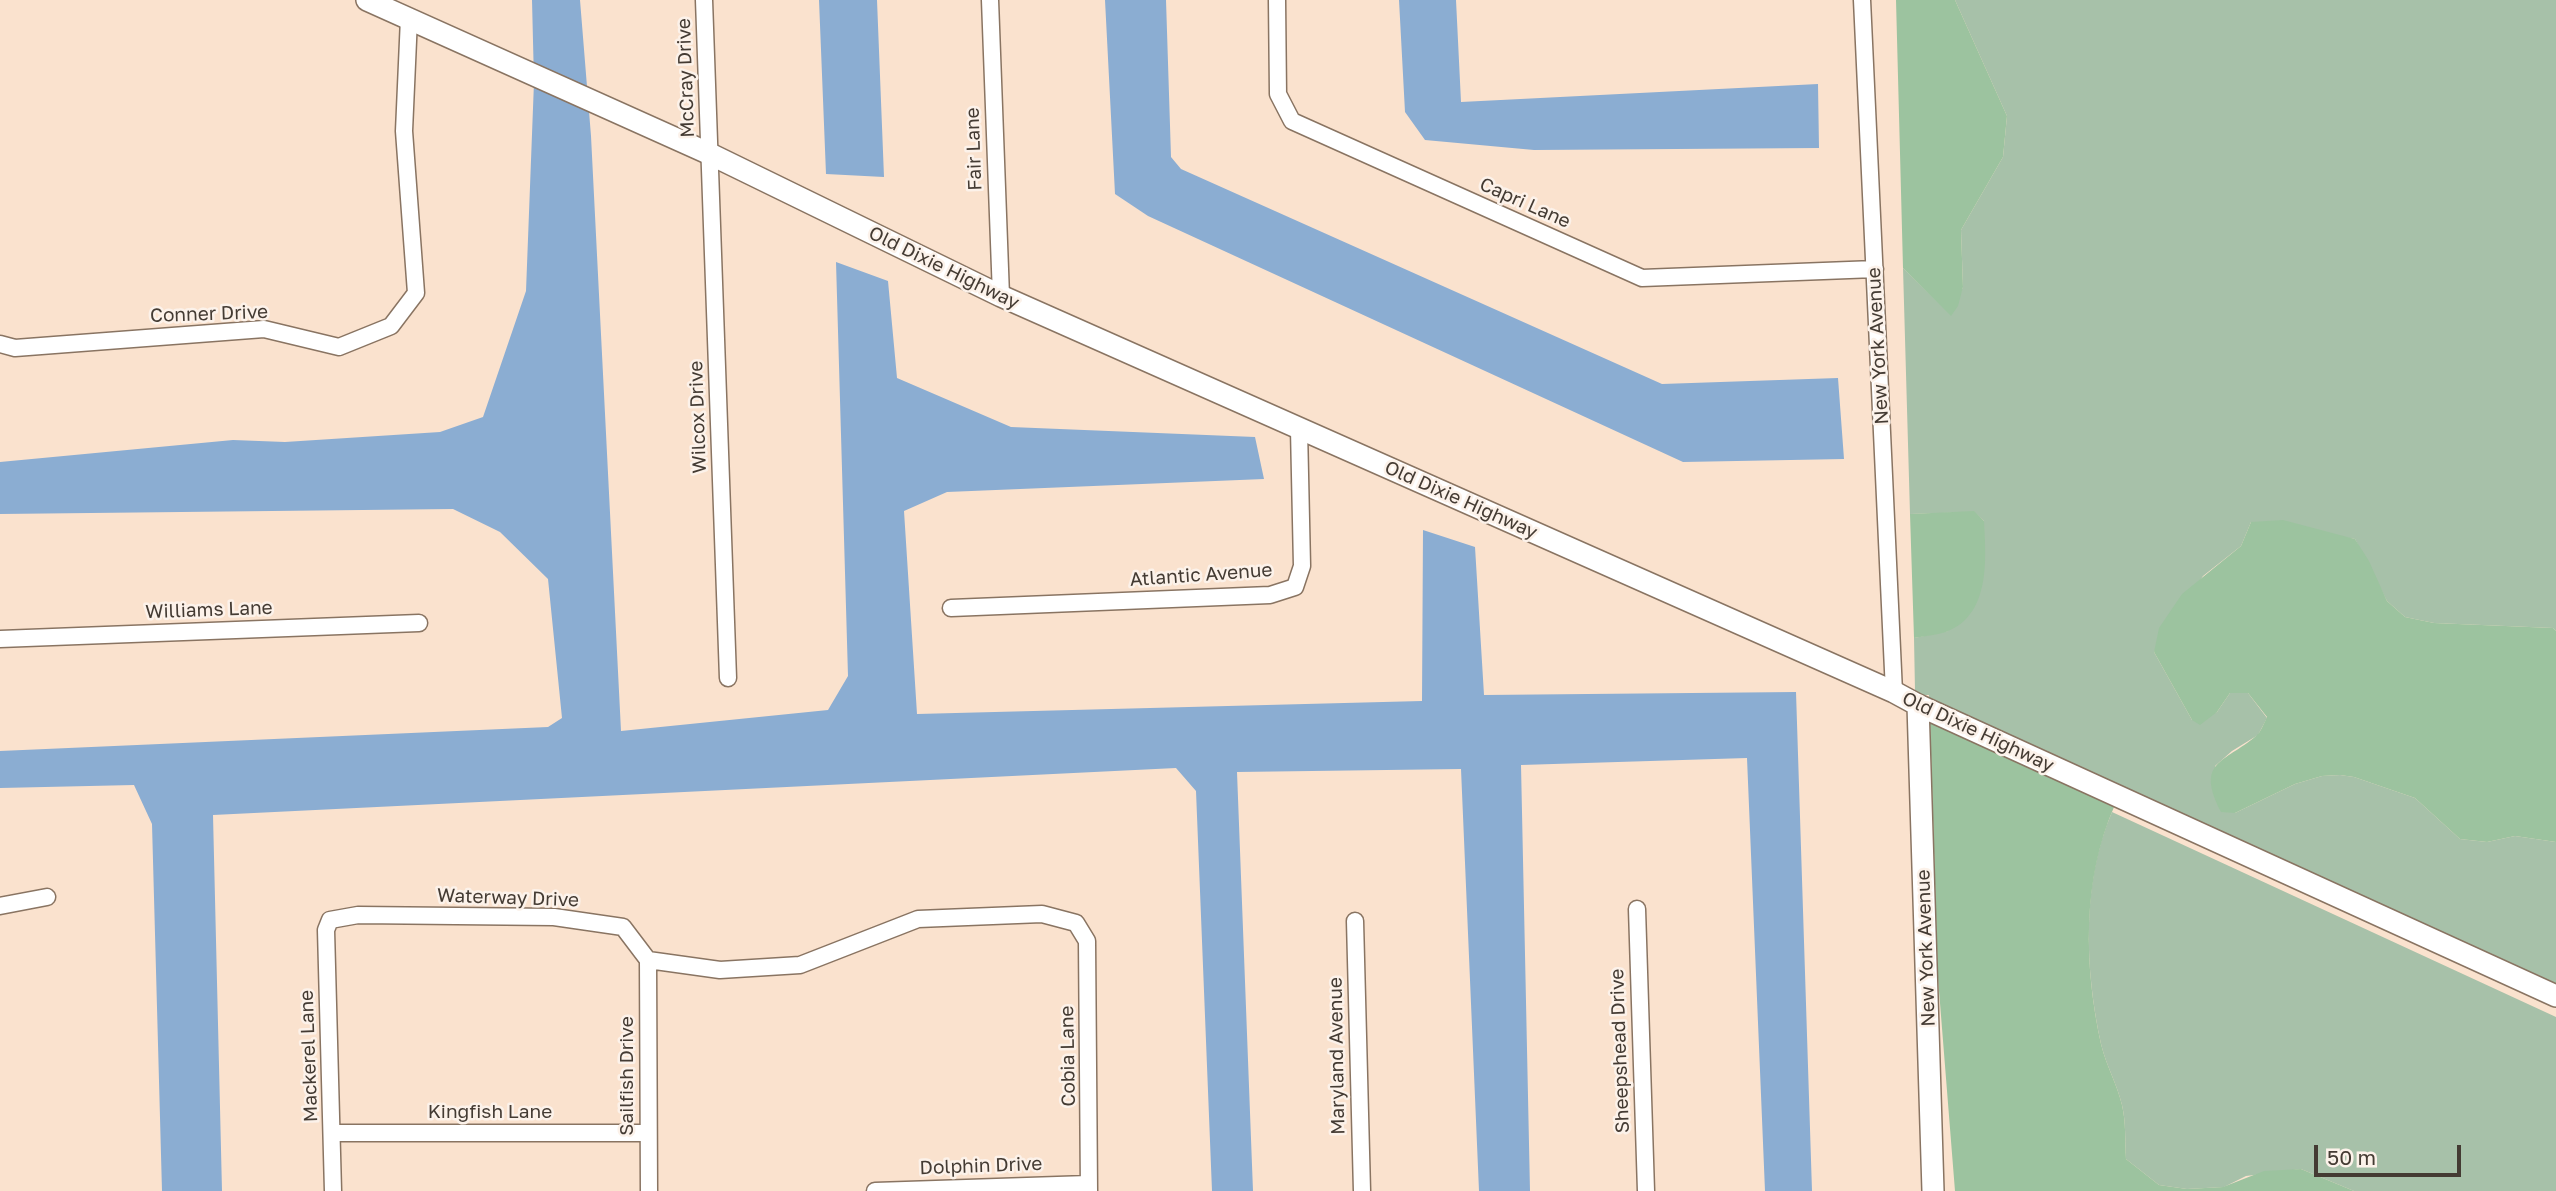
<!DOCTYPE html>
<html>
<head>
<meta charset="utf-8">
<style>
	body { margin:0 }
	#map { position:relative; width:2556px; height:1191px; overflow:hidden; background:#fae2ce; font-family:"Golos Text",sans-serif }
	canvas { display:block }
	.scale { position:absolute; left:2314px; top:1145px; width:147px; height:32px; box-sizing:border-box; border:4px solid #443b33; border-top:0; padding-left:9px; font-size:21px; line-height:24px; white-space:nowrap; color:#443b33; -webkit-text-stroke:5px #fcf2ea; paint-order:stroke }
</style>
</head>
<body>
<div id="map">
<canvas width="2556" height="1191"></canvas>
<div class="scale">50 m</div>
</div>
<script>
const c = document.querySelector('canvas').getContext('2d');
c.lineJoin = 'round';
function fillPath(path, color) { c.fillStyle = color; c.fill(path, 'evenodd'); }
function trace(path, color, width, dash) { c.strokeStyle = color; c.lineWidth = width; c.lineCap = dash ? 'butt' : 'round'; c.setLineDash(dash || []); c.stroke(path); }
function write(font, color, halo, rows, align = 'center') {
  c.font = font + ' "Golos Text",sans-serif'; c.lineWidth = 5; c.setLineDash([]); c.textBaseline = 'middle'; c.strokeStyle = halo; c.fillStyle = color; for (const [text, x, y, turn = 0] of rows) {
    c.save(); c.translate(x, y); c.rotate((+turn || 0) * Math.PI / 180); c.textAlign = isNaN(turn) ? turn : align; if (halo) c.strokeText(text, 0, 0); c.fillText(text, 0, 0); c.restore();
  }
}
fillPath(new Path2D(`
	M1955,0H2556V631L2553,628L2434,623L2405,617L2387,601L2355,539L2251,522L2241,546L2203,576L2154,652L2192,720L2217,712L2230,693H2248L2267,718L2258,735L2232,751L2215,766L2235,813L2295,784L2322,776L2340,775L2354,777L2415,798L2460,839L2487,842L2515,836L2556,842V985L1929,699V695H1921L1915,691L1914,638L1948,631L1984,521L1974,512L1910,514L1903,268L1951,315L1963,287L1961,230L2003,157L2007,116Z
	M2112,812L2556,1017V1191H2354L2301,1169L2246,1176L2224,1187L2187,1189L2159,1185L2126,1159C2125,1141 2126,1122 2122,1105C2117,1084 2106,1065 2101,1044C2085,970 2081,883 2112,812Z`), '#a7c1a9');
fillPath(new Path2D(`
	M1896,0H1955L2007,116L2003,157L1961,230L1963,287L1958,306L1951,316L1903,268Z
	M1974,511L1984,521C1986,559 1991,615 1946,632C1936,635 1924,636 1914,638L1910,514Z
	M2283,520L2355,539L2369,561L2387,601L2405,617L2434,623L2553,628L2556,631V842L2515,836L2487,842L2460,839L2415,798L2354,777L2340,775L2322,776L2295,784L2235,813L2221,812C2195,761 2224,763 2256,736C2261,732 2264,723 2267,717L2248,693H2230L2217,712L2200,725L2192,720L2154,652L2159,628L2182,594L2241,546L2251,522Z
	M1930,722L2114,807C2082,881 2084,966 2101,1044C2106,1065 2117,1084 2122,1105C2126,1122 2125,1141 2126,1159L2159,1185L2187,1189L2223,1187L2264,1171L2301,1169L2354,1191H1955L1938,978Z`), '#9cc39f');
fillPath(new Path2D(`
	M532,0H580L591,136L621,731L828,710L848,676L836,262L888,281L897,378L1011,427L1255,437L1264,479L947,492L904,511L917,714L1422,701L1423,530L1475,547L1484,695L1796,692L1812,1191H1765L1747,758L1521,765L1530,1191H1479L1461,769L1237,772L1253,1191H1212L1196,791L1176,768L213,815L222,1191H162L152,824L134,785L0,788V751L548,727L562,718L548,579L500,532L453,509L0,514V462L233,440L285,442L440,432L483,417L526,291L534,82Z
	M819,0H877L884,177L826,174Z
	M1105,0H1166L1171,157L1181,169L1662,384L1838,378L1844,459L1683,462L1148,216L1115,194Z
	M1399,0H1456L1461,102L1818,84L1819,148L1534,150L1425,140L1405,112Z`), '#8badd2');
const street = new Path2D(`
	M704,0L728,678
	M990,0L1001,296
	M1277,0L1278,94L1292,121L1642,278L1875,269
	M1862,0L1894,692
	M0,344L15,348L264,329L339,347L391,326L416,293L404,131L409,18
	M951,608L1270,595L1295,587L1302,566L1299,429
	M0,639L419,623
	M0,906L47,897
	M1637,909L1646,1191
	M1355,921L1362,1191
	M648,960L649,1191
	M333,1133H648
	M333,1191L326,930L330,920L358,915L554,917L623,927L648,960L720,970L800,965L918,919L1042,914L1076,923L1087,941L1089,1191
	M875,1191L1088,1184`);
const secondary = new Path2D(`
	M367,0L710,154L1001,296L1894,692L1918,705L2556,996
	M1918,705L1933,1191`);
trace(street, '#897462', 19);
trace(secondary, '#897462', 24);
trace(street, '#fff', 16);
trace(secondary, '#fff', 21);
write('19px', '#443b33', '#fcf2ea', [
	["McCray Drive",686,78,-92],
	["Fair Lane",974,149,-92],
	["Capri Lane",1525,203,24],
	["Old Dixie Highway",944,268,26],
	["Conner Drive",209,314,-2],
	["New York Avenue",1878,346,-93],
	["Wilcox Drive",698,417,-92],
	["Old Dixie Highway",1461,500,24],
	["Atlantic Avenue",1201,575,-4],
	["Williams Lane",209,610,-2],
	["Old Dixie Highway",1978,732,25],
	["Waterway Drive",508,898,2],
	["New York Avenue",1926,948,-92],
	["Sheepshead Drive",1620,1051,-92],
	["Mackerel Lane",309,1056,-92],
	["Cobia Lane",1068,1056,-91],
	["Maryland Avenue",1337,1056,-91],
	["Sailfish Drive",627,1076,-90],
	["Kingfish Lane",490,1112],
	["Dolphin Drive",981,1166,-2]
]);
</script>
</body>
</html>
